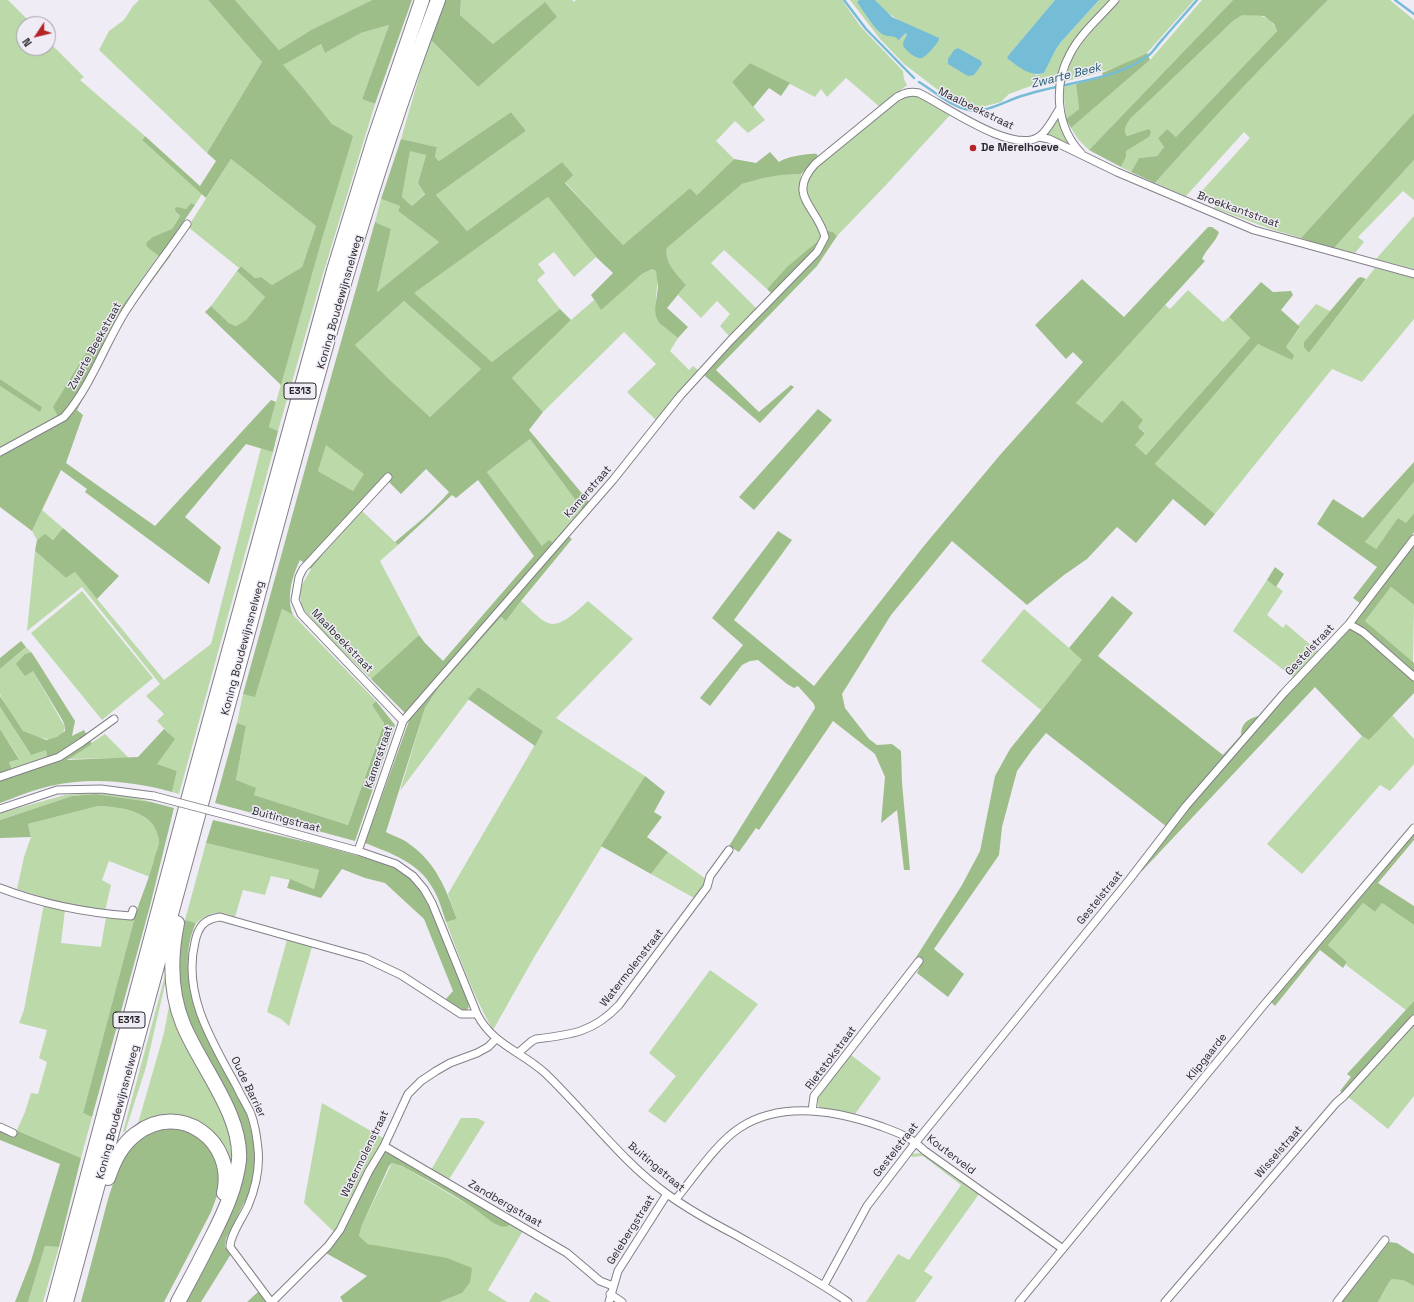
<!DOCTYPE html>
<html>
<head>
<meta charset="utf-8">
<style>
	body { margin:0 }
	#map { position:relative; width:1414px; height:1302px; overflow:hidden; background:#f0ecf6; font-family:"Space Grotesk",sans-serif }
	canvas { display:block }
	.north { position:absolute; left:16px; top:16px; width:40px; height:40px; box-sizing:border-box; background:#f0ecf6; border:1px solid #a19ea6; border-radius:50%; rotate:235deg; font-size:11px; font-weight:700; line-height:16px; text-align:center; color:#2a292d }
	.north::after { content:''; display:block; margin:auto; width:14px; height:18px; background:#b42426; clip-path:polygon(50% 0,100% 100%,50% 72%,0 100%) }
</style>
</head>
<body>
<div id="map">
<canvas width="1414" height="1302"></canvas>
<div class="north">N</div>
</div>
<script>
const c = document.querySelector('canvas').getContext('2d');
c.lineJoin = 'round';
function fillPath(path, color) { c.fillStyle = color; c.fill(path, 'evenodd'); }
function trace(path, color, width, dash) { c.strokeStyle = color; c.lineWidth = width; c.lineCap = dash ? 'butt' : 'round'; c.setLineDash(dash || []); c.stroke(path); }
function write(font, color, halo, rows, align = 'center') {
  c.font = font + ' "Space Grotesk",sans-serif'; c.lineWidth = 3; c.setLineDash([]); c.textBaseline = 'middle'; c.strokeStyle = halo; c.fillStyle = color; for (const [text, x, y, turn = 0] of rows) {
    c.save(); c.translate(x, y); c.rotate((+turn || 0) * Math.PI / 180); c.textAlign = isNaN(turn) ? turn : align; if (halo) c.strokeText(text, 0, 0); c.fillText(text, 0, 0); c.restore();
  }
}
fillPath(new Path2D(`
	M0,0H8L32,24H24V48H48V41L84,77L80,80L145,136L142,140L202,194L195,205L191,203L186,209L178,207L176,212L180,216L172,229L166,232L147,247L159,255L118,312L120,315L106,339L97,335L59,418L0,450V386L39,411L42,407L0,379Z
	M139,0H208L262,62L207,153L99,50L109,31L124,20L133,6Z
	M235,0H372L311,30L279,50Z
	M461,0H572L574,2L576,0H842L861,27L903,71L904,79L907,85L880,107L846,78L827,97L821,89L815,97L750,63L732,82L765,120L748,133L735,121L716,141L734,159L697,195L690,188L623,245L565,182L562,162L467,231L436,195L526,131L511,112L439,161L435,157L437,147L401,139L430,39L478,87L545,2L493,44L460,15Z
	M850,0H859L857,2C864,11 874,29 883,34C889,37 893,34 898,39H901L906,33L907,35L903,43C909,51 913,55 921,58L900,21L886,12L875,0H1055L1007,57L1037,75L1044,73L1056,49L1061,42L1099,0H1113L1087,29L1058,84H1036L1009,94L1001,102L986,106L981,107L960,104L938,90L904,64L880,39Z
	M1120,0H1194L1147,53C1121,68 1092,75 1063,82L1073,52Z
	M1202,0H1233L1089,150L1078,139L1071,128L1150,60Z
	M1328,0H1390L1414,20V113L1301,238L1268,228L1214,208L1218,202L1200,193L1250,138L1244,132L1186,196L1155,183C1211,120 1269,59 1328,0Z
	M1241,15C1258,15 1270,14 1277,31L1176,137L1167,129L1158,138L1164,147L1157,156L1139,158L1131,172L1121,167L1126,157L1125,151L1149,137L1136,133L1127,136C1122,130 1127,125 1130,119L1233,21Z
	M389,25L362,99L375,104L322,277L278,431L269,427L324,232L332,124L304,89L282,65L321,44L325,53L361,33Z
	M1076,84L1079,109L1066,119L1063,87Z
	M916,95L951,114L885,186L837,236L833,232L828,231C821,218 802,197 806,181C807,177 810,173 812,170L900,98Z
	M1057,119H1059L1071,147L1048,135L1047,133Z
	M410,150L426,155L418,183L425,193L412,206L402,197Z
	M231,159L316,226L302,267L272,285L261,277L255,278L241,266L239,268L188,227Z
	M1414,160V200L1403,191L1358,237L1364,242L1355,253L1333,249Z
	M801,174L800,195L803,202L817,222L822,238L818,241L788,267L767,289L724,250L711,263L757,309L730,337L720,326L730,314L717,301L701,318L678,295L686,285C677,274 664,263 667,248L742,184L764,178L782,175Z
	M548,197L596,257L574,277L554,252L538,264L545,273L537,280L560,309L492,362L413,293Z
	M381,199L400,206L398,211L439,242L377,292L391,229L375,222Z
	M1414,216V269L1376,259Z
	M1375,268L1414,278V319L1362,382L1332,369L1215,514L1155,464L1258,344L1294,355L1286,347L1300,328L1298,325L1316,304L1330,311L1304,342L1309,353Z
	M652,269L656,271C659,283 656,289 656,300C656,308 658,316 659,323L678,338L670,351L689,370L693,366L698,370L685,385L657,421L627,392L656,364L624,332L543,412L512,378L571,320L594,300L601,309L642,274Z
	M237,271L265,297L246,320L236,326L229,323L211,306Z
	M1188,290L1223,322L1229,317L1250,338L1146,455L1135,445L1145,432L1138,427L1122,400L1102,423L1076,403L1165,305L1170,309Z
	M404,301L481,369L430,417L390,380L355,345Z
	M530,439L583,510L553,543L542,546L487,472Z
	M326,444L365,474L353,491L318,471Z
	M261,448L273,452L179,794L172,792L177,771L156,764L174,739L157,721L164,714L146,696L160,684L82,587L27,631L35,551L66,578L75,572L164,680L211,644Z
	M1414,482V513L1406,523L1398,519L1375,550L1365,542Z
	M42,510L63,528L53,540L45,535L37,540L32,531Z
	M361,510L398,545L380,561L419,635L371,679L327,636L304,610L301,604L300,594L302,585L311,569Z
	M1267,580L1283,591L1267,615L1283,628L1286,624L1319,652L1294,678L1233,631Z
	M1391,587L1414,605L1413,663L1365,621Z
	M82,591L153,678L102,720L31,633Z
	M521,601C528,607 540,620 548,623C560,629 580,608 588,601L633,639L556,718L645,776L536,954L493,1030C473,996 460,958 446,922L457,919L448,894L543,731L478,687L400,791L425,708L439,687L501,617L506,621Z
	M282,609L293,615L376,701L372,705L384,722L348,825L254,795L236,780L246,726L237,723L243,694L255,696Z
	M1024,609L1083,660L1041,710L981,661Z
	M26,647L31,652L25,654L33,671L65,727C62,743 43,740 32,735C30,734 25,733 23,731C21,729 1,698 0,694C0,687 0,677 0,669Z
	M0,707L30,754L46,749L47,758L12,769L9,762L19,758L0,729Z
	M1392,715L1414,739V764L1390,791L1380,785L1302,874L1267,844L1362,736L1369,740Z
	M105,734L129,758L67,759Z
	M95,793L123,794L151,802L96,794L72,796L0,820V813L65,795Z
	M98,806C121,807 157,812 159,841C159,848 152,869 150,877L109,861L102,880L111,885L105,911L61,903L17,889L24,857L31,837L28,824Z
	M206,843L319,870L314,889L290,880L271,876L265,895L243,890L235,917C218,910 211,911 196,923L185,920Z
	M668,852L706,879L702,889L694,898L651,874Z
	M1363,903L1375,912L1382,903L1414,925V1001L1406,1010L1346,965L1347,962L1328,945Z
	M44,904L65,910L61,943L101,947L106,917L134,920L83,1113L92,1117L81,1158L17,1130L25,1112L31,1093L38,1094L47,1062L39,1058L47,1030L19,1023L24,1010Z
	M287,940L312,947L289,1026L281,1019L267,1012Z
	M710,970L758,1004L665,1123L648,1111L676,1076L649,1053Z
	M168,971L146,1067L125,1132H123L166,972Z
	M170,1001L220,1103L233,1139V1172L218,1139L211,1131L201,1123L188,1118L137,1127L164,1033Z
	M1414,1026V1096L1388,1129L1347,1096Z
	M851,1055L881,1078L855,1114L822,1109L818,1106V1097Z
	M322,1103L385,1139L336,1234L304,1203Z
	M461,1118H477L485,1122L448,1181L431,1170Z
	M920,1153L925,1154L979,1194L924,1271L933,1277L915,1302H866L898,1254L909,1260L961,1185L923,1156L912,1157L911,1154Z
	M392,1163L402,1166L470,1206L499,1226L510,1223L524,1229L488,1290L507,1302H440L462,1293L385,1248L368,1244L359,1236L362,1225Z
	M45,1246L59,1247L43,1302H28Z
	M1397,1278L1403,1280L1414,1286V1302H1378L1389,1282L1392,1279Z
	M535,1292L551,1302H529Z`), '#bbd9a9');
fillPath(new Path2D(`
	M208,0H235L279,50L311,30L372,0H412L375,104L362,99L389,25L361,33L325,53L321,44L283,65L304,89L332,124L353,136L324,232L281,385L205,312L211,306L229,323L236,326L246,320L265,297L237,271L241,266L255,278L261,277L272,285L302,267L316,226L231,159L206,198L142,140L145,136L200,186L216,161L207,153L262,62Z
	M446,0H461L460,15L493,44L545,2L557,17L478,87L430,39Z
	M1233,0H1328C1269,59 1211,120 1155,183L1131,172L1139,158L1157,156L1164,147L1158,138L1167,129L1176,137L1277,31L1274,24L1264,16L1242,15L1233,21L1130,119C1127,125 1122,130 1127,136L1149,129L1151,132L1149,137L1126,151V157L1121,167L1089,150Z
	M1147,53L1150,60L1071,128L1066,119L1079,109L1076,84L1103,77L1102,73L1137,58Z
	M750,63L790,83L781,96L769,88L753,107L732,82Z
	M511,112L526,131L436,195L467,231L562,162L573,175L565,183L623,245L690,188L697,195L734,159L756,163L770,152L779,162C786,157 808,153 817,154L818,158L801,174L782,175L764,178L742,184L667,248C664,263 677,274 686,285L667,308L688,327L678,338L659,323L656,316L655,309L658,287L656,271L652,269L642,274L601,310L591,295L613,273L596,257L548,197L414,293L492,362L560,309L571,320L512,378L543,412L529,430L590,503L583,510L530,439L487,472L542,546L549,540L553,543L564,533L572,539L521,601L506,621L501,617L439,687L425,708L386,832C393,836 402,838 408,843C436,862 446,889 457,919L446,922C442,910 439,898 432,887C418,862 390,853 365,843L410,718L371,679L419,635L425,643L443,661L534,556L478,480L456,498L452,495L398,545L395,542C414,526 433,511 449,492L426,469L401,494L388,481L338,533L340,534L311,569L300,560C292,577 286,597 293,615L282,609L255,697L243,694L310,451L375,222L391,229L377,292L439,242L398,211L400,206L381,199L401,139L437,147L435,157L439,161ZM410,151L426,155L418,183L425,194L412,206L402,197ZM404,301L481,369L430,417L390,380L355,345ZM326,445L364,474L353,491L318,471Z
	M1414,113V160L1333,249L1301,238Z
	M191,203L195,205L164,250L171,255L124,319L117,313L159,256L147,247L146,243L153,237L172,229L180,216L176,212L175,208L178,207L186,209Z
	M1208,227H1212L1219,232C1216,242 1206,249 1202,259L1205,261L1076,403L1102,423L1122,400L1143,420L1138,427L1145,433L1135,445L1146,455L1250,338L1229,317L1261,282L1273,292L1291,291L1293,295L1281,310L1300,327L1286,347L1294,355L1292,360L1258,344L1155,464L1215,514L1205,526L1173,499L1136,543L1117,527L1087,559L1064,575L1027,605L952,541L891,615L842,694L845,708L869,739L877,745L892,744L901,751L902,783L910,870H904L897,810L881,823L885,777L875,754L833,721L759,830L756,828L739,852L729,846L815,708L814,704L798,686L794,688L787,684L758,660L750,661L742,665L710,706L700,698L743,645L712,618L778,531L792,540L734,620L814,686L923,547L1000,455L1083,362L1073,352L1066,359L1035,325L1082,279L1124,317Z
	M828,231L833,232L837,236L817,266L716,370L759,412L791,385L794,387L760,423L698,370L772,294L767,289L787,267L818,241Z
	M1361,277L1366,279L1309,353L1304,347V342L1358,278Z
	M97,335L113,342L77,410L83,415L66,463L155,526L271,400L276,402L269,427L278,431L273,452L246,444L185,517L221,547L209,584L85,492L87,489L61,470L32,531L0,507V455L59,418L53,407Z
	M0,379L42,407L40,412L0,386Z
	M818,409L832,420L754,510L739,497Z
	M1414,462V482L1365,542L1376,549L1398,518L1406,523L1414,513V532L1361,604L1353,598L1377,567L1317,524L1333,499L1363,518Z
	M63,528L119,576L97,599L75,572L66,578L35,551L37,540L45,534L53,540Z
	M1414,544V605L1391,587L1365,621L1414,663V693L1369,740L1362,736L1315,687L1142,871L1140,869L1171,830L1046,733L1032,750L1017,771L1002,827L999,855L934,949L964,974L948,997L917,973L920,967L913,962L962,885L980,851L995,776L1010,749L1082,660L1069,648L1112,596L1133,613L1098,656L1223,755L1241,735C1241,724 1247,719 1258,716L1263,720L1349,629Z
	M1275,567L1284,574L1276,587L1267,580Z
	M21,641L26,647L0,669V658Z
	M31,652L34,656L75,721L72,736L84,730L92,744L67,760L138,757L164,729L175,739L157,764L177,771L172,792C132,781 90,777 50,786C33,790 16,797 0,803V729L19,759L9,762L14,775L48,764L46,750L31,755L0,707V696L23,731L46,740L57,737L65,731V727L63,721L33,671L25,676L16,664L25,654Z
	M478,687L543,731L535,746L468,699Z
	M376,701L395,725L355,841L215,803L237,723L246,726L236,780L256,788L254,795L348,825L384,723L372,705Z
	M645,776L665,792L654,812L662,817L647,837L668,852L651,874L601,846Z
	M96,794L151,802L174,808L150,906L92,1117L83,1113L134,920C140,898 150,878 155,856C157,851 159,845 159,841C156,811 121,807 98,806L28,824L31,837L0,838V820L72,796Z
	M213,820L315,844L384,863L396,868L412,880L421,892L431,910L467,999C468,1004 471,1008 465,1011L460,1010L445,1000L453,991L424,919L385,883L365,878L342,869L321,898L287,888L290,879L314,889L319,870L206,843Z
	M1409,829L1414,834V840L1378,883L1414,906V925L1382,903L1375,912L1363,903L1328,945L1347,962L1343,968L1320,950L1275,1006L1271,1002L1267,1007L1260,1003Z
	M185,920L196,923C184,947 187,980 194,1005L245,1108L255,1144L254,1173L251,1189L226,1239L225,1247L231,1254L201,1302H184L236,1199C242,1184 243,1171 243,1154C243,1147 244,1140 242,1133C232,1086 196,1050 184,1004C179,985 177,962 180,943C181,935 184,927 185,920Z
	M1414,1001V1026L1347,1096L1340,1091L1351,1077L1347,1074Z
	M0,1123L81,1158L59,1247L45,1246L28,1302H15L31,1261L60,1164L0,1140Z
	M173,1127L195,1133L213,1151L219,1169L218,1193L211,1212L164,1302H81C87,1279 93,1257 99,1234C106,1208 115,1163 135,1144C146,1133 158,1131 173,1127Z
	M385,1152L389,1153L510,1223L508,1226C498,1230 485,1216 476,1210C453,1194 427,1180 402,1166L392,1163L389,1166L362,1225L359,1236L368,1244L447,1258L472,1268L470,1282L462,1293L440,1302H343L340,1297L367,1276L324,1252L382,1154Z
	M1389,1242L1397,1243L1414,1254V1286L1403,1280L1392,1279L1389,1282L1378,1302H1342Z
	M259,1291L266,1302H247Z`), '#9dbe89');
fillPath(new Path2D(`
	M859,0H875L892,17L939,38V40C936,45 927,56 922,58C917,60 903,49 903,44C903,41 906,37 907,35L906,33L899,40C892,34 891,38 884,35C875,31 863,10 857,2Z
	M1055,0H1099L1061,42L1056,49L1044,73C1030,77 1019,67 1008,59L1007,57Z
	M958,48L981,61L982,64L974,75L968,76L948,64V59L954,50Z`), '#75bcd7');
trace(new Path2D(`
	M844,0L866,29L914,78
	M1395,0L1414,14
	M919,82C934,91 951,107 969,110C989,113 1006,100 1025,95C1063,82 1116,81 1149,55C1154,51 1158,44 1163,39C1174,26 1186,13 1197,0`), '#75bcd7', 2.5);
const minor = new Path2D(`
	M1039,137L1049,139L1117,172L1254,230L1414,274
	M1081,153C1056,127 1053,85 1070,54C1080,34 1100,17 1115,0
	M0,452L64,417C91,386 104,346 125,312C144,282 167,253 187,224
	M388,477L303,569L299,577L295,600L301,614L403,721
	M1349,624L1363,632L1414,677
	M0,777L59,757L82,742L114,719
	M0,809L57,790L101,789L154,796
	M234,817L358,851L396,864L413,876L424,889L432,903L477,1014C493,1045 521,1051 545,1073C586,1112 620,1160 667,1194C688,1209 711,1222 734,1234C773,1256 812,1277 848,1302
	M358,851L403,721L613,480L680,396L730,341L817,252L825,237C817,206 786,196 815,164L897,97C905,93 910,91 919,93C944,105 1014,156 1040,136C1048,130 1054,117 1060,108
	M0,888C42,904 86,913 131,916L133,910
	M518,1053L532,1041L536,1039C571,1035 594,1032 619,1005L707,887L710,876L729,850
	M812,1111L814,1096L919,961
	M0,1127L13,1133
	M384,1146L567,1253L600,1281L613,1286
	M676,1199C694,1177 718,1141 741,1127C782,1101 837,1111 880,1126C899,1133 909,1136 925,1151L1063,1249
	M824,1285L867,1206L916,1142L1129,880L1186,806L1284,693L1349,624L1414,539
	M610,1294L622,1302
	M271,1302L230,1247C230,1235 243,1217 248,1206C255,1189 260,1168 258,1149C257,1138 255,1125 251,1114C247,1105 241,1096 237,1087C213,1043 182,995 195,942C198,927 204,919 220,917L365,958L401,975L461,1014H477
	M272,1302L328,1246L340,1230L369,1171L384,1146L408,1094L421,1081L436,1071L450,1063L477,1053L488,1047L496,1039
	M609,1302L618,1271L667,1194
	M1019,1302L1263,1006L1414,828
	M1165,1302L1336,1103L1344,1096L1414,1019
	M1337,1302L1385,1240`);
const motorway = new Path2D(`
	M177,923C170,957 170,992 183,1024C200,1066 242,1114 239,1160C236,1187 225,1211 213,1235C202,1257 190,1280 178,1302
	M108,1178C114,1161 121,1145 136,1134C180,1100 236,1141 224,1193
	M54,1302L194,778L334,270L374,140L422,0
	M66,1302C126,1079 187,855 248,632C305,420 360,206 438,0`);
trace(minor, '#837f88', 9);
trace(motorway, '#837f88', 16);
trace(minor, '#fff', 7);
trace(motorway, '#fff', 14);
const minorBridge = new Path2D(`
	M154,796L234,817`);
trace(minorBridge, '#837f88', 9, []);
trace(minorBridge, '#fff', 7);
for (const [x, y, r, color] of [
	[973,148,4,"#b42426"]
]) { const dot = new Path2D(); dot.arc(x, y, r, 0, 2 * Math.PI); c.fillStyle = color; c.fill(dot); trace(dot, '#f0ecf6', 1.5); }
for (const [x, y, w] of [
	[300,391,32],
	[129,1020,32]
]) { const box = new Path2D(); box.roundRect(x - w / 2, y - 8, w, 16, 3); c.fillStyle = '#f0ecf6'; c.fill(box); trace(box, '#2a292d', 1); }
write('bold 10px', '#2a292d', null, [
	["E313",300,391],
	["E313",129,1020]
]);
write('11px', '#2a292d', '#f0ecf6', [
	["Maalbeekstraat",976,109,26],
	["Broekkantstraat",1238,210,20],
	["Koning Boudewijnsnelweg",340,302,-74],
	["Zwarte Beekstraat",95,346,-61],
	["Kamerstraat",588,492,-49],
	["Maalbeekstraat",342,641,46],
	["Koning Boudewijnsnelweg",243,648,-75],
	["Gestelstraat",1310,650,-47],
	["Kamerstraat",379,757,-71],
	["Buitingstraat",286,820,15],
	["Gestelstraat",1100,898,-51],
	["Watermolenstraat",632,968,-52],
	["Klipgaarde",1207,1057,-51],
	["Rietstokstraat",831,1058,-53],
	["Oude Barrier",248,1087,64],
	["Koning Boudewijnsnelweg",118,1112,-75],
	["Gestelstraat",896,1150,-52],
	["Wisselstraat",1279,1152,-49],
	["Watermolenstraat",365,1154,-64],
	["Kouterveld",951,1155,37],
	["Buitingstraat",656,1167,40],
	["Zandbergstraat",505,1204,30],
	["Gelebergstraat",631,1230,-58]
]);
write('bold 11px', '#2a292d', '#f0ecf6', [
	["De Merelhoeve",981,148]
], 'left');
write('italic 12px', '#1e586b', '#f0ecf6', [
	["Zwarte Beek",1066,76,-14]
]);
</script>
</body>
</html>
